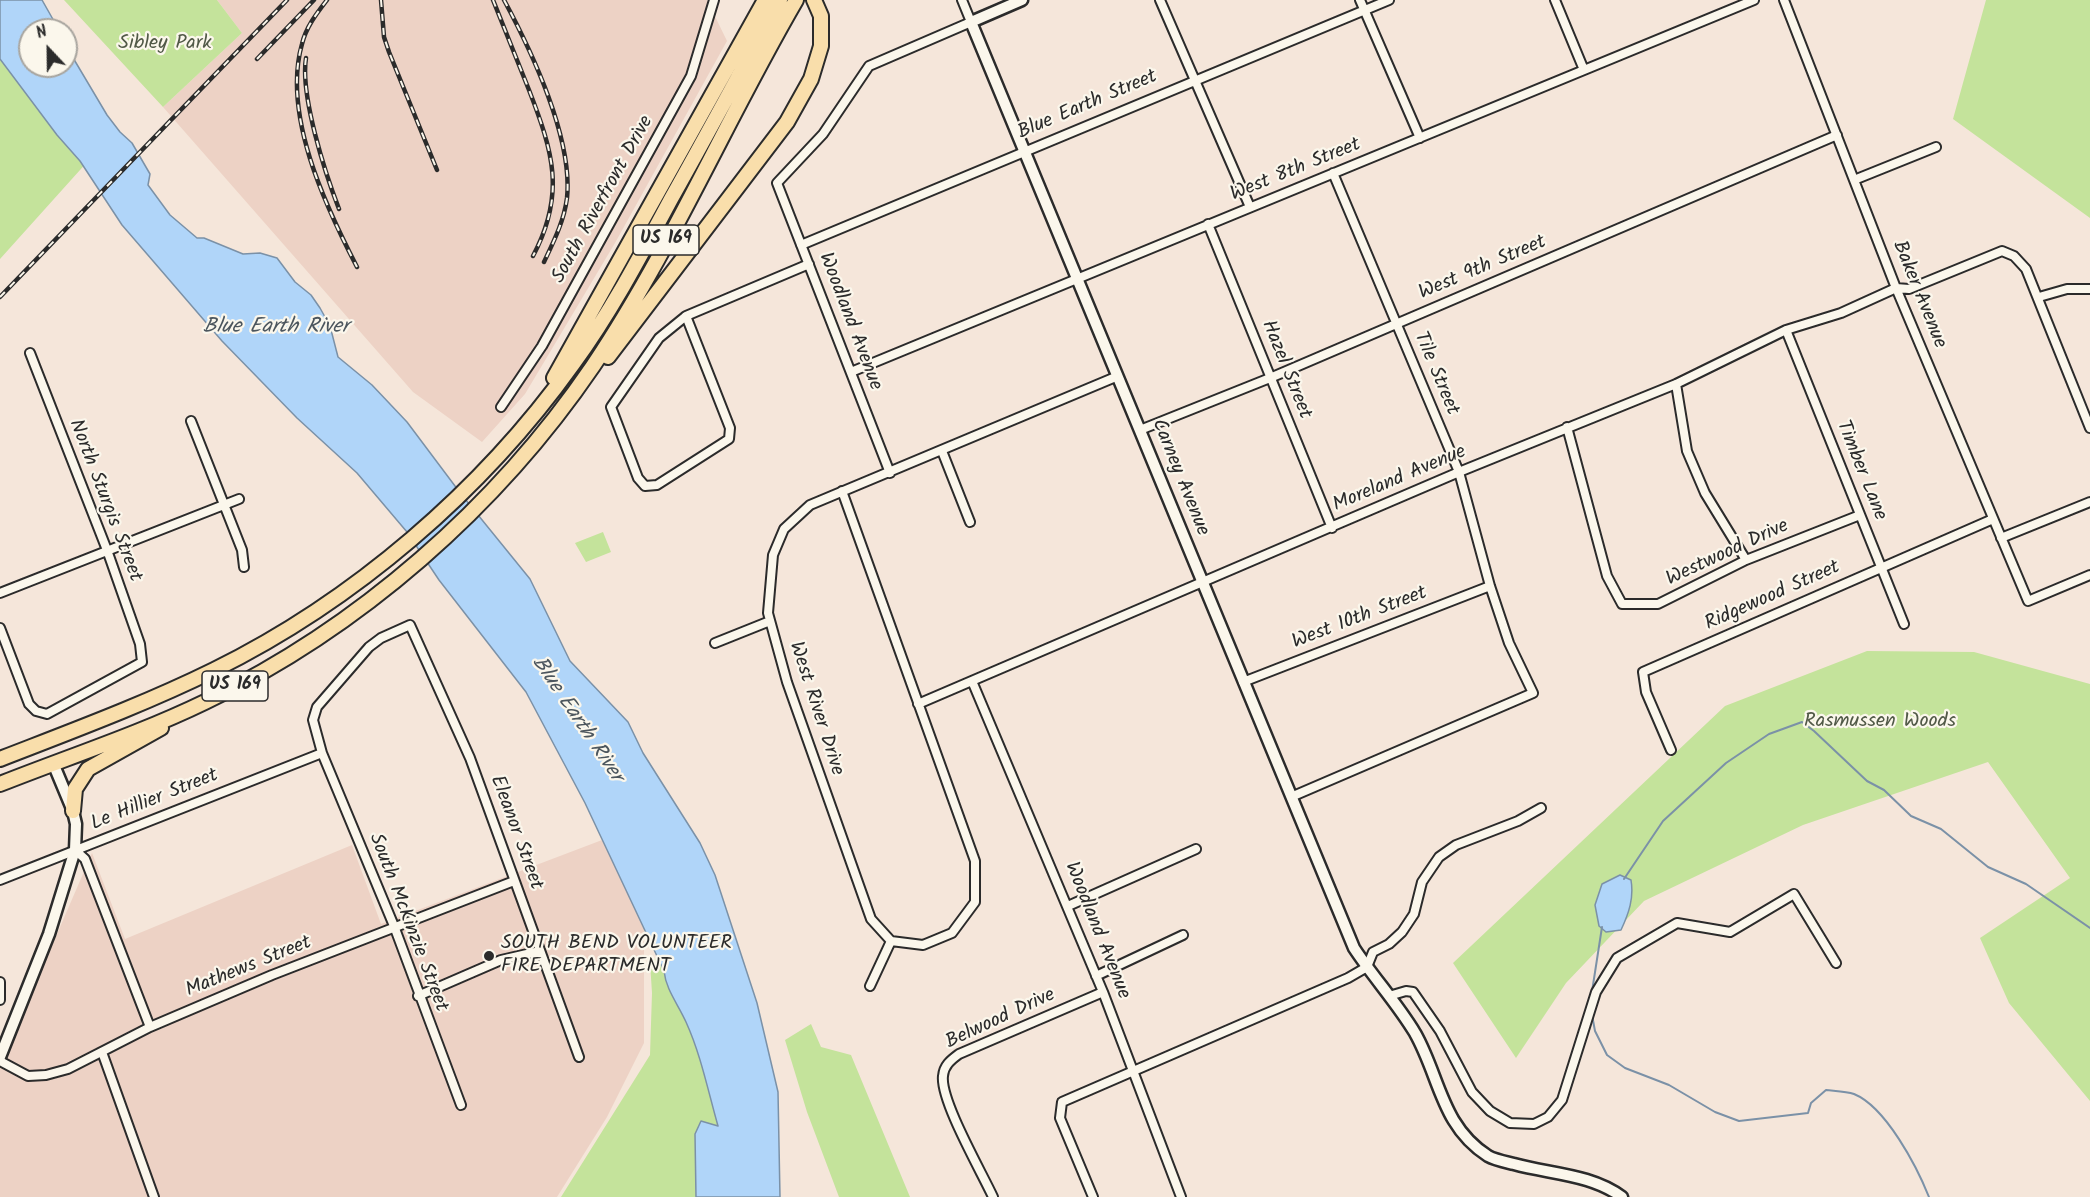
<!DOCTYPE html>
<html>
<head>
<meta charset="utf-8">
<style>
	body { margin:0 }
	#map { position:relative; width:2090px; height:1197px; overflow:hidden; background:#f5e6da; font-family:Kalam,sans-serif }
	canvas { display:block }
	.north { position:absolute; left:18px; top:18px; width:60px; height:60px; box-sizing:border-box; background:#fbf7ec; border:2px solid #a8a59f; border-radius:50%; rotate:338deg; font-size:16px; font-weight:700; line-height:24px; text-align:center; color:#2b2b2b }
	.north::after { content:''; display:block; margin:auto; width:21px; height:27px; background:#2b2b2b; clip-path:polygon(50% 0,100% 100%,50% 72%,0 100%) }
</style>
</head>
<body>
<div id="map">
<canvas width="2090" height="1197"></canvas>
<div class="north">N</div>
</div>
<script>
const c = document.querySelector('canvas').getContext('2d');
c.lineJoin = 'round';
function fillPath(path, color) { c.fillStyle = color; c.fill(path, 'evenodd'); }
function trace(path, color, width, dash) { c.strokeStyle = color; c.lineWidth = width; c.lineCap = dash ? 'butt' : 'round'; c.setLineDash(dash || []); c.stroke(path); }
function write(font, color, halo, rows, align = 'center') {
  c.font = font + ' Kalam,sans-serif'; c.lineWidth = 4.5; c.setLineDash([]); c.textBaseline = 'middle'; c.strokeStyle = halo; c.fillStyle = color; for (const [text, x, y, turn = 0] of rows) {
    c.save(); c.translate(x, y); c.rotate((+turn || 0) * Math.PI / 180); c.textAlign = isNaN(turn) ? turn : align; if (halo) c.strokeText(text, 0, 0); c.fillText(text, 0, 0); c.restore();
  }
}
fillPath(new Path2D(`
	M217,0H707L727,41L615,243L525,394L482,442L413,392L163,107L242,33Z
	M610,837L644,914V1043L607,1117L557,1197H0V1066L92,853L125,939L352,845L381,924Z`), '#edd2c5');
fillPath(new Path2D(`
	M64,0H217L242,33L163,107Z
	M1986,0H2090V218L1953,119Z
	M0,33L89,160L0,259Z
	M603,532L611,552L586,562L575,543Z
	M1867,651L1974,652L2090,684V1101L2009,1003L1980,938L2070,878L1988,762L1803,825L1644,901L1566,983L1516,1058L1453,963L1725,706Z
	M671,949L752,1197H561L650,1055L652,993L650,962Z
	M811,1024L821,1047L851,1055L910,1197H839L807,1112L785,1040Z`), '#c4e39b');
const water = new Path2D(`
	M0,0H42L59,30H30V66H66V46L107,115L120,132L132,143L150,174L148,185L170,215L197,238H204L243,254L260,253L277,258L295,282L311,295L320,308L330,326L338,357L372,385L407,422L461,494L530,579L570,661L628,722L643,753L700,843L715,875L757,1003L778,1092L780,1197H696L695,1134L701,1121L718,1126C708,1091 701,1055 686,1022C678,1004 666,990 664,971L585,803L526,692L439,580L407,532L357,473L297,418L222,341L122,225L80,161L57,135L0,59Z
	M1620,875L1631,880C1634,898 1629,913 1621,930L1606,932L1599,926L1595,905L1602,884Z`);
fillPath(water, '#b0d5f9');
trace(water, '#7b91a7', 1.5);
trace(new Path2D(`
	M1624,879L1663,821L1726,763L1769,734L1802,722L1814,731L1867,781L1884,790L1911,816L1941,829L1988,867L2026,884L2090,928
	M1591,998L1602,927
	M1592,1015L1595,1031L1607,1055L1625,1068L1669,1085L1715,1112L1739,1121L1808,1113L1811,1103L1826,1090C1835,1091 1846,1091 1854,1094C1886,1107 1917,1167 1929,1197`), '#7b91a7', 2);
const street = new Path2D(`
	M1160,0L1250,207
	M1360,0L1420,138
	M1555,0L1584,70
	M1784,0L1896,288L2028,601L2090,575
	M1854,180L1936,147
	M1208,224L1332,528
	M801,245L1389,0
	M2039,297L2067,289H2090
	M686,316L730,428L729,439L657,485L645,486L638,478L611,407L659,338L686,316L809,264
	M1786,330L1904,624
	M851,372L1754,0
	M1676,384L1687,451L1705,493L1746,560
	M501,407L542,346L691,76L714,0
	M191,421L242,550L244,567
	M1567,427L1607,576L1622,604H1658L1746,560L1860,515
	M1140,430L1270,378L1837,135
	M942,451L970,522
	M890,473L777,183L823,134L869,66L971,22L962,0
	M842,491L975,861V902L952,933L923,945L891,941L871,919L787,682L768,613L773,555L784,529L810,505L1118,376
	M2001,538L2090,502
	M0,593L239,499
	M0,628L29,704L36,711L47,714L142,662L140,644L107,550L30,353
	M715,643L770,621
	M972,681L1103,992L1181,1197
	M1243,682L1490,586
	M918,704L1459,472L1676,384L1786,330L1841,313L1896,288L1909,289L2002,251L2014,256L2026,269L2090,428
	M1671,750L1646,692L1643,672L1993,519
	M1291,797L1533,693L1509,643L1490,586L1459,472L1333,173
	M75,850L85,859L150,1027
	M0,880L322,753
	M1068,906L1196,849
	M1096,976L1183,935
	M0,982V1000
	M870,986L891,941
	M418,996L501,960L540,951
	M1389,996L1406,991L1413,992L1440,1031L1472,1092L1490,1111L1510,1123L1534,1124L1548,1117L1562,1100L1596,992L1617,958L1677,923L1730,932L1794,894L1836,963
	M102,1052L154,1197
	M0,1061L28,1076L46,1075L68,1069L150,1027L272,975L514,881
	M461,1105L394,926L322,753L313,720L317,707L369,647L381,638L410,625L470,758L579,1057
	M993,1197C981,1171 940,1100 943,1076C944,1065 951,1060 959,1054L1103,992
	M1093,1197L1060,1118L1062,1102L1348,978L1367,967L1373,952L1389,944L1402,932L1414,914L1422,882L1439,857L1456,845L1518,821L1541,808`);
const secondary = new Path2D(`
	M1022,0L971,22L1354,948C1373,977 1397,1003 1415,1033C1440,1077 1441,1126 1488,1156C1495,1160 1506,1162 1514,1164C1550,1174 1591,1174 1622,1197
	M0,1057L49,934L75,850L76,824L73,811L53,763`);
const highway = new Path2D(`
	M608,357L787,122L811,79L821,46V16L814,0
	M554,378L765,0
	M0,759C72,731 145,704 214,670C354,601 482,491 573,364C611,312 641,255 671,199C708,133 744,66 780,0
	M0,784C68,757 139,734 205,702C359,628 497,507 593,366C671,250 726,120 796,0
	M73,811L75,789L88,769L161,728`);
trace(street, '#2b2b2b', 12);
trace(secondary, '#2b2b2b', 15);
trace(highway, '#2b2b2b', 18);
trace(street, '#fbf7ec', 8);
trace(secondary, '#fbf7ec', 10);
trace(highway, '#f9deab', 14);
const rail = new Path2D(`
	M327,0C317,13 306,27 302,44C282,114 325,205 357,267
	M381,0L384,37L389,52L437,170
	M493,0C505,30 517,60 529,90C553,152 566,194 533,256
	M504,0C532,52 573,139 567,198C564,221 554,241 544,262
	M306,58C300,95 325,173 339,209
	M257,59L314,0
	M0,297L287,0`);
trace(rail, '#2b2b2b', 4.5);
trace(rail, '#fbf7ec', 2, [7]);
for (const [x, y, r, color] of [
	[489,956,6,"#2b2b2b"]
]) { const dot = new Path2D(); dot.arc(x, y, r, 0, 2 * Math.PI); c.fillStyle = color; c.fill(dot); trace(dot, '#fbf7ec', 2); }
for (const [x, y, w] of [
	[666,240,66],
	[235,686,66]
]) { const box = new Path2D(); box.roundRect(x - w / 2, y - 15, w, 30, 4.5); c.fillStyle = '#fbf7ec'; c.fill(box); trace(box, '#2b2b2b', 1.5); }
write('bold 18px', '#2b2b2b', null, [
	["US 169",666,240],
	["US 169",235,686]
]);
write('20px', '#515947', '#fbf7ec', [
	["Sibley Park",165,45],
	["Rasmussen Woods",1880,723]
]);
write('20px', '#2b2b2b', '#fbf7ec', [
	["Blue Earth Street",1088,106,-23],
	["West 8th Street",1296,171,-22],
	["South Riverfront Drive",604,200,-61],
	["West 9th Street",1483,269,-23],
	["Baker Avenue",1918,295,68],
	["Woodland Avenue",849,322,69],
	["Hazel Street",1285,370,68],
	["Tile Street",1435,374,67],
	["Timber Lane",1860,471,68],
	["Carney Avenue",1179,478,68],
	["Moreland Avenue",1400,480,-23],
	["North Sturgis Street",104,501,69],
	["Westwood Drive",1728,554,-25],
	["Ridgewood Street",1773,597,-24],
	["West 10th Street",1360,619,-21],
	["West River Drive",815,709,72],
	["Le Hillier Street",155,801,-22],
	["Eleanor Street",515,833,70],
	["South McKinzie Street",407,923,69],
	["Woodland Avenue",1096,931,68],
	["Mathews Street",249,968,-22],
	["Belwood Drive",1001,1020,-25]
]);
write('20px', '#2b2b2b', '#fbf7ec', [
	["SOUTH BEND VOLUNTEER",501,945],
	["FIRE DEPARTMENT",501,968]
], 'left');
write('italic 21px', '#4c565e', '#fbf7ec', [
	["Blue Earth River",276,328],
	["Blue Earth River",576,720,56]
]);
</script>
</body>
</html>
